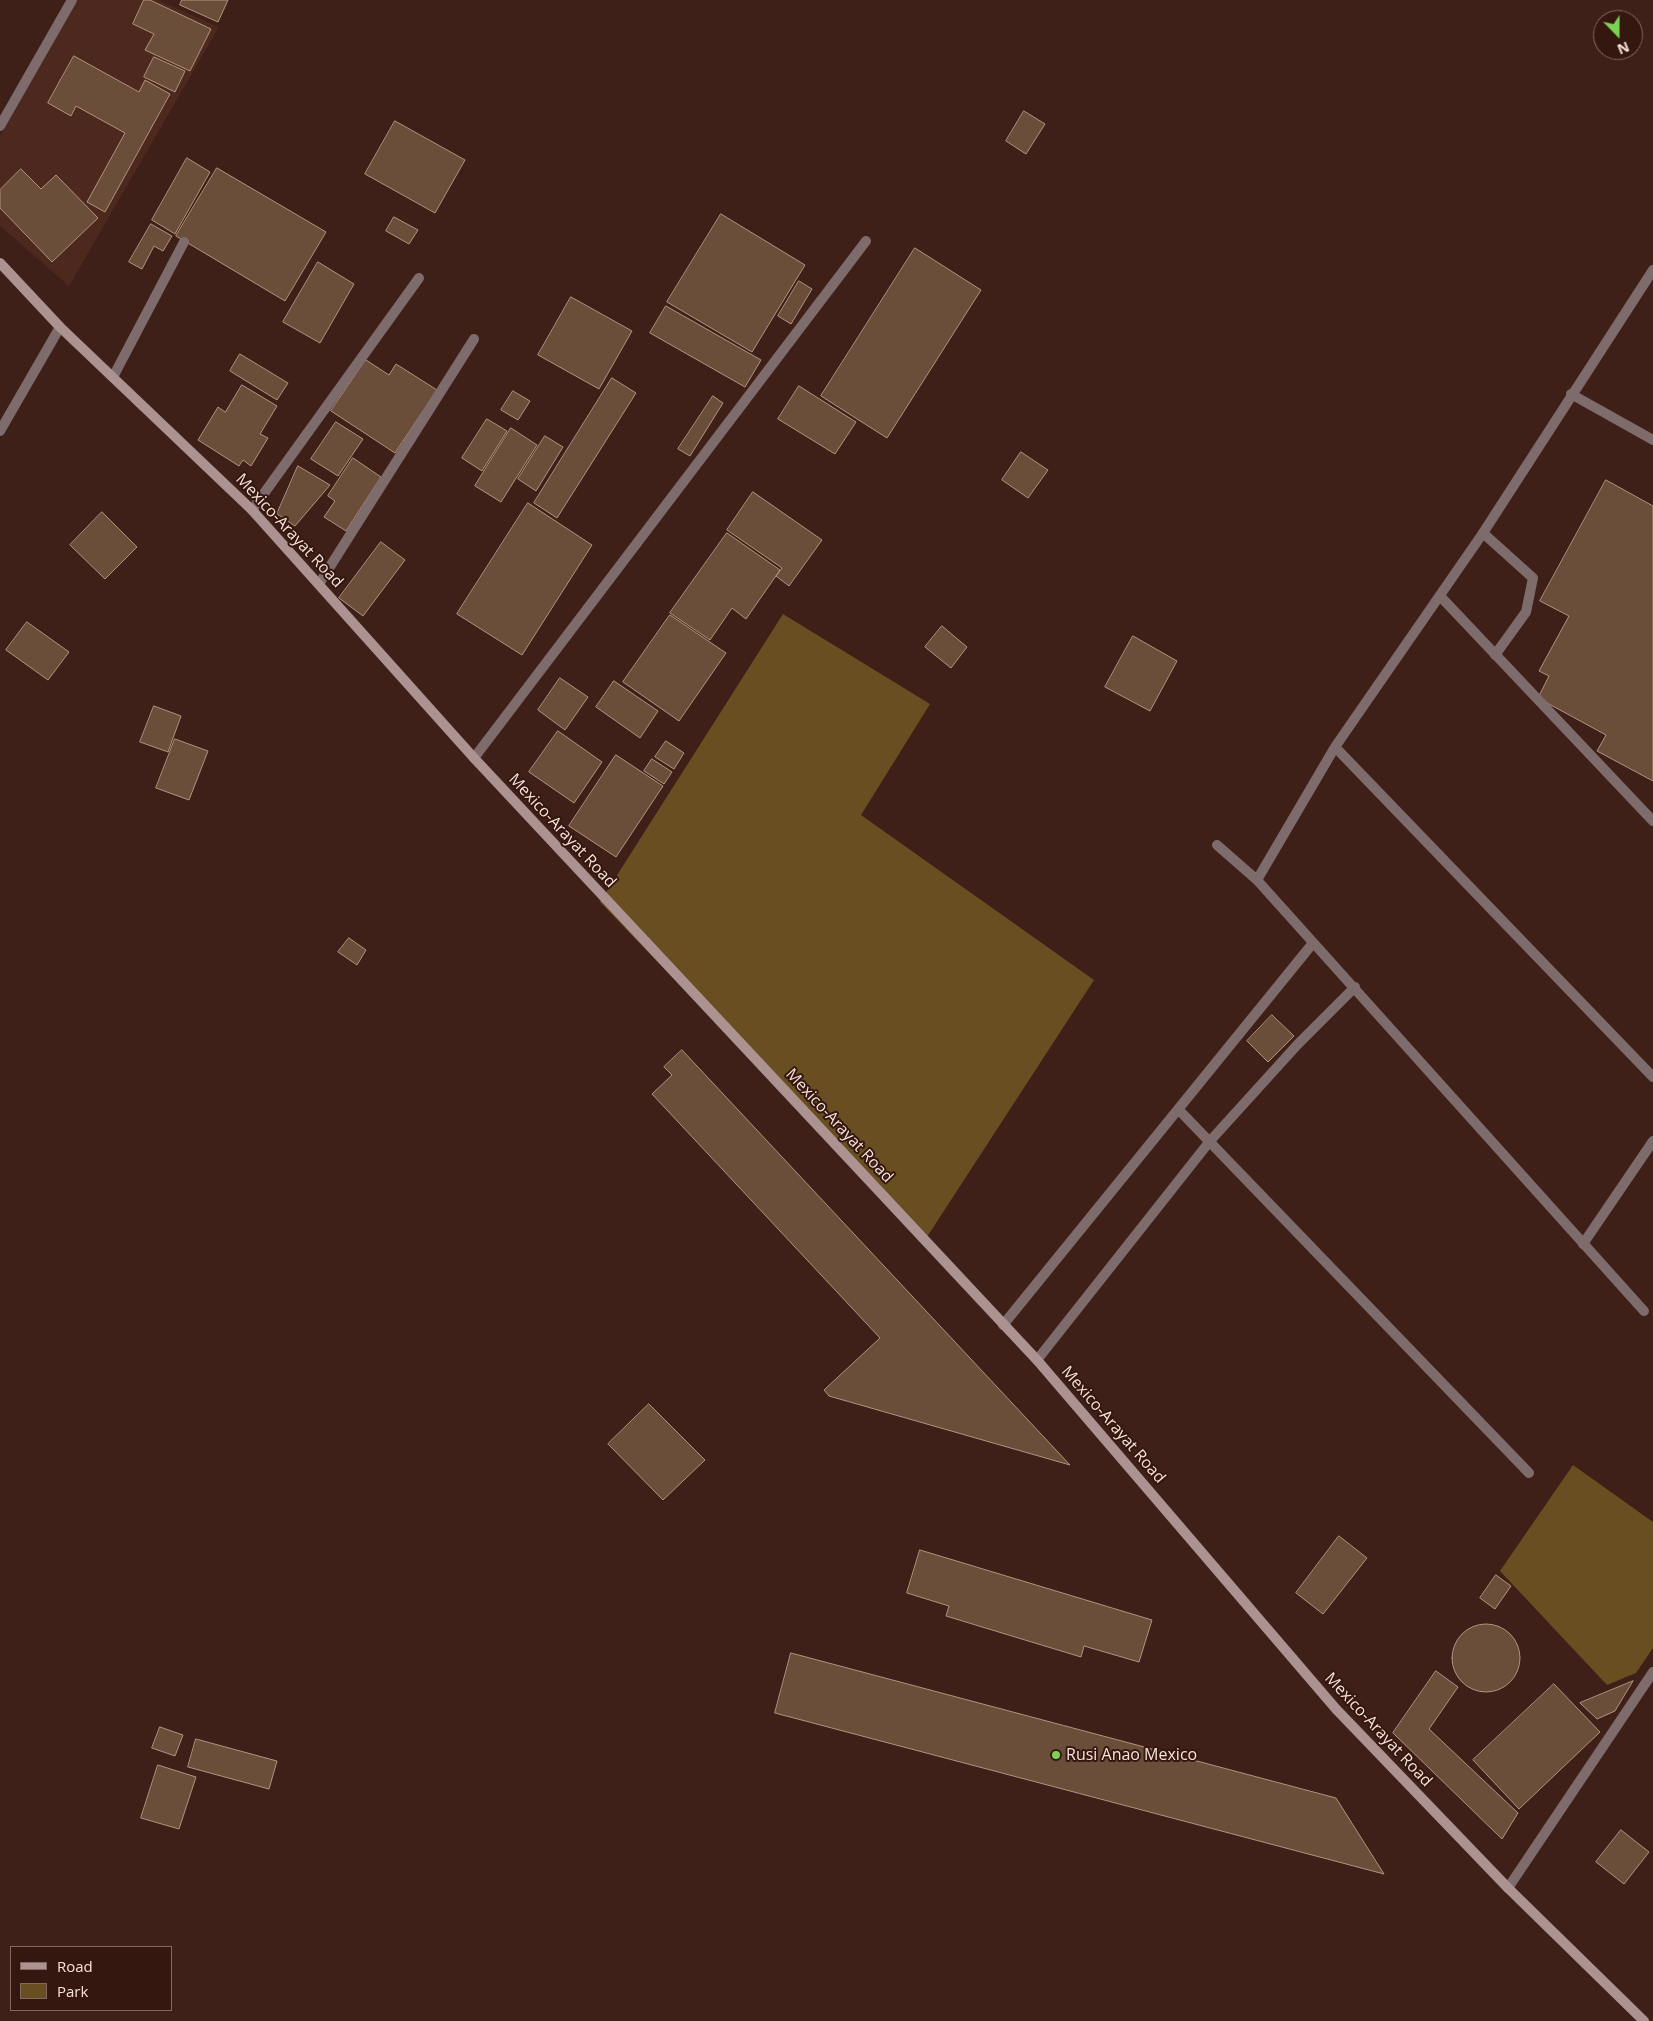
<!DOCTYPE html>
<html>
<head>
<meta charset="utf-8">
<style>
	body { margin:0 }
	#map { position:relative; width:1653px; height:2021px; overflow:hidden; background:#3e2018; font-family:"Open Sans",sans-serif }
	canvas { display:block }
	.legend { position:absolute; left:10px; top:1946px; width:162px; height:65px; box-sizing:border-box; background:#34170f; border:1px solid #826861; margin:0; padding:6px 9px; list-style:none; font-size:15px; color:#f7e2dc }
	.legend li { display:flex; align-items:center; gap:10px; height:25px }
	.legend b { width:25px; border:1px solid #826861 }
	.north { position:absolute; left:1593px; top:10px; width:50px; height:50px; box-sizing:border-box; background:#34170f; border:1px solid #826861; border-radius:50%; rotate:158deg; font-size:14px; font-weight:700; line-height:20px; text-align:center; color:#f7e2dc }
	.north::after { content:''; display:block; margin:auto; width:18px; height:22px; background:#7dd154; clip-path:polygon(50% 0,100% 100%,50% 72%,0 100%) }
</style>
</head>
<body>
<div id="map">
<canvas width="1653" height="2021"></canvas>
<ul class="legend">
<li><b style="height:6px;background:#ad9292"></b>Road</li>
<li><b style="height:14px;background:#694e21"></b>Park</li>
</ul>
<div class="north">N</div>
</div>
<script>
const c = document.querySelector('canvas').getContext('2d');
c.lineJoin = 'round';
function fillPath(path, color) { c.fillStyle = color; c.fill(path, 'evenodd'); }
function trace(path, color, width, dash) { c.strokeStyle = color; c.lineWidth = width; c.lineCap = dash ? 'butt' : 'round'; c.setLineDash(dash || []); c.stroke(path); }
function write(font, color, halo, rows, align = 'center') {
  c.font = font + ' "Open Sans",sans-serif'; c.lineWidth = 4; c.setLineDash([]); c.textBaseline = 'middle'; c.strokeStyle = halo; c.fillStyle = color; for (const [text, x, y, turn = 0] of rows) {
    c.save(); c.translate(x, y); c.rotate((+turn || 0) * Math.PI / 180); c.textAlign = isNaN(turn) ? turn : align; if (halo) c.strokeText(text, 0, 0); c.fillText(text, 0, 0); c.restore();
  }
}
fillPath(new Path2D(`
	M75,0H158L219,27L69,286L0,226V136Z`), '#4c281e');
fillPath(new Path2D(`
	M783,614L930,704L861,815L1094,980L925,1240L600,902Z
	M1573,1465L1653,1522V1648L1636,1673L1607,1685L1500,1571Z`), '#694e21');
const building = new Path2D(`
	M144,0H150L211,29L190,71L145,50L154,34L133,24Z
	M182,0H228L218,22L180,5Z
	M74,56L139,92L145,80L170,94L105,212L87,202L125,133L76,106L71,116L48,103Z
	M154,57L185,71L175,92L144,77Z
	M1024,111L1045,124L1026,154L1006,141Z
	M395,121L465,160L435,213L365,174Z
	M187,158L210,172L175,234L152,220Z
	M217,168L326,232L285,301L176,236Z
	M21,169L41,189L56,175L98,218L52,262L0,208V190Z
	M721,214L805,265L752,352L667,302Z
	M394,217L418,230L409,244L386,231Z
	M151,224L172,236L163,251L154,246L142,269L129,262Z
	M915,248L981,290L887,438L821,396Z
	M318,262L354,284L320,343L283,322Z
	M799,281L812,289L791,324L778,316Z
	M571,297L632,331L599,389L538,355Z
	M666,306L761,360L745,387L650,333Z
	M240,354L288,383L277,400L230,371Z
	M366,360L389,375L396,364L437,390L395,453L331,411Z
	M612,378L636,393L557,518L534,503Z
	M242,385L277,406L260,434L268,438L251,466L243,460L239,466L198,440L218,407L225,412Z
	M799,386L856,422L835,454L778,419Z
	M513,391L530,401L518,420L501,410Z
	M713,396L723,403L690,456L678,449Z
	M487,419L507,431L482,471L462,458Z
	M336,422L363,439L338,476L311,459Z
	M511,428L537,445L501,502L475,486Z
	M545,436L563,447L536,491L518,479Z
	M1021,452L1048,470L1028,498L1002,480Z
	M353,458L381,477L346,531L324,517L335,501L328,496Z
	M298,466L330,485L295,526L277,514Z
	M1606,480L1653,506V781L1597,751L1606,735L1538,698L1549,676L1539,671L1569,616L1540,601Z
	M753,492L822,540L789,586L776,576L782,568L727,530Z
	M528,503L592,545L522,655L457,614Z
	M102,512L137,547L105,579L70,545Z
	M727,533L780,570L746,619L732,608L710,640L670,613Z
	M381,542L405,560L363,616L339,598Z
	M670,615L726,653L679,721L623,682Z
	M27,622L69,652L48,680L6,650Z
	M942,626L967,647L951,668L925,647Z
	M1133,636L1177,661L1150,711L1105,687Z
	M560,678L588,697L565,730L538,710Z
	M614,681L658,711L640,738L596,707Z
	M154,706L181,716L168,752L140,742Z
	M558,731L602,762L574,803L529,772Z
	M175,739L208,751L189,800L156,788Z
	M666,741L684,753L674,769L655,757Z
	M616,755L663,786L616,857L569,826Z
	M652,759L672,772L664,784L644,771Z
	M349,938L366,950L357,965L338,952Z
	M1272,1015L1294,1036L1268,1062L1247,1041Z
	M682,1050L1070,1465L829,1396L824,1390L880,1338L652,1094L672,1075L664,1067Z
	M649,1404L705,1460L663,1500L608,1444Z
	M1339,1536L1367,1558L1323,1614L1296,1593Z
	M920,1550L1152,1620L1139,1662L1084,1646L1081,1657L946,1616L949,1606L907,1593Z
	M1496,1575L1511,1586L1495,1609L1480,1598Z
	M1452 1658a34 34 0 1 1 68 0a34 34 0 1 1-68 0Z
	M791,1653L1336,1798L1384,1874L775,1713Z
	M1436,1671L1458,1687L1429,1729L1518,1813L1502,1839L1393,1733Z
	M1633,1681L1615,1711L1597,1719L1580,1703Z
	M1554,1684L1600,1732L1519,1809L1473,1760Z
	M160,1727L183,1735L175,1756L152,1748Z
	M196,1739L277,1761L269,1789L188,1767Z
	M158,1765L196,1777L179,1829L141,1818Z
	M1621,1830L1649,1852L1624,1884L1596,1862Z`);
fillPath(building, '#6a4e3a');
trace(building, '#b2937d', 1);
trace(new Path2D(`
	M0,126L72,0
	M113,377L184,242
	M252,510L419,278
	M1483,533L1533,578L1526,612L1495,655
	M474,758L866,241
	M1508,1888L1653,1672`), '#7e6c6c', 10);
trace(new Path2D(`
	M1571,394L1653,440
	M0,431L60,327
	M319,584L474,339
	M1440,596L1653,821
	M1335,747L1653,1077
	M1217,845L1257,880L1644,1311
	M1257,880L1335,747L1483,533L1653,270
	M1178,1109L1529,1473
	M1583,1244L1653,1141
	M1003,1325L1313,943
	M1037,1360L1210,1141L1298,1044L1355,987`), '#7e6c6c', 10);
trace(new Path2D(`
	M0,263L60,327L252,510L474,758L1037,1360L1336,1709L1508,1888L1644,2021`), '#ad9292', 10);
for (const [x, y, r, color] of [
	[1056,1755,5,"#7dd154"]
]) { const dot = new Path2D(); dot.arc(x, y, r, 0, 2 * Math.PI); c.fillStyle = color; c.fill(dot); trace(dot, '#34170f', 2); }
write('16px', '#f7e2dc', '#34170f', [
	["Mexico-Arayat Road",289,531,47],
	["Mexico-Arayat Road",562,831,47],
	["Mexico-Arayat Road",839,1126,47],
	["Mexico-Arayat Road",1113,1425,49],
	["Mexico-Arayat Road",1378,1730,47]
]);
write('16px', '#f7e2dc', '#34170f', [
	["Rusi Anao Mexico",1066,1755]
], 'left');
</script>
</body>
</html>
